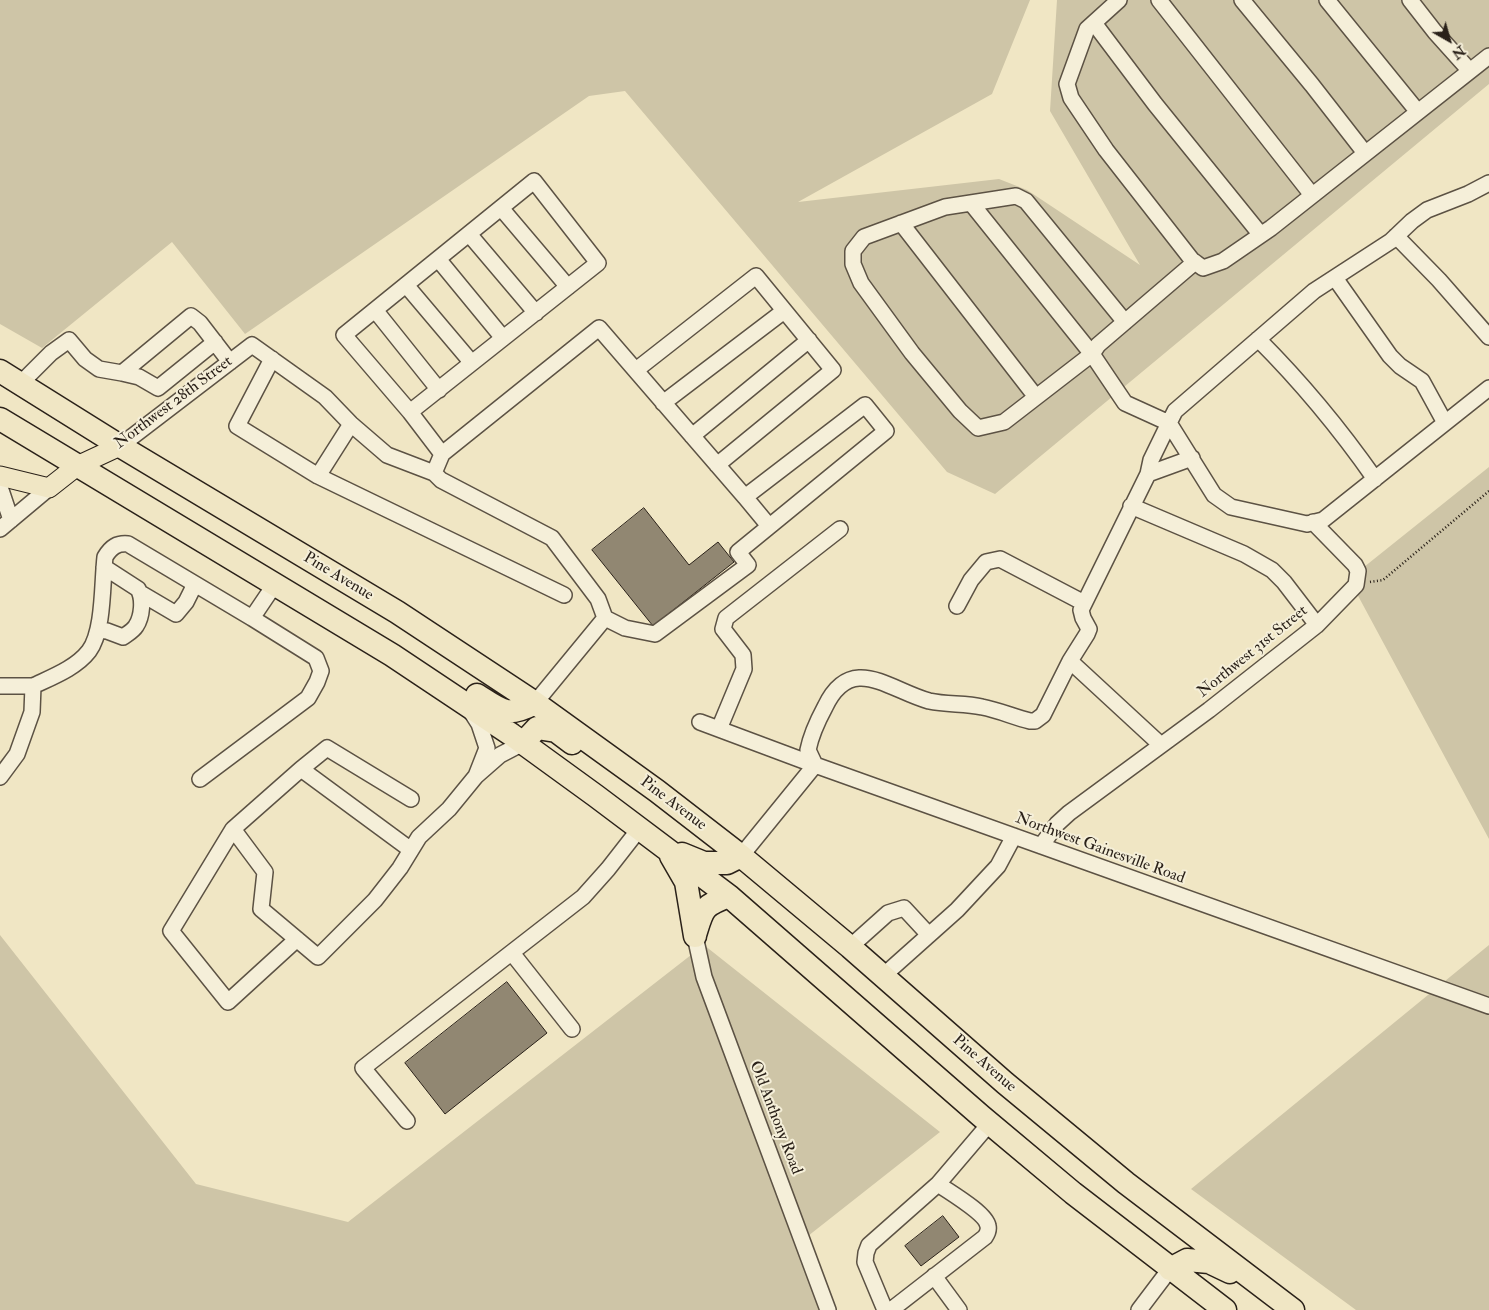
<!DOCTYPE html>
<html>
<head>
<meta charset="utf-8">
<style>
	body { margin:0 }
	#map { position:relative; width:1489px; height:1310px; overflow:hidden; background:#f0e6c4; font-family:"IM FELL Double Pica",serif }
	canvas { display:block }
	.north { position:absolute; left:1424px; top:15px; width:50px; height:50px; -webkit-text-stroke:4px #f5efd9; paint-order:stroke; rotate:142deg; font-size:14px; font-weight:700; line-height:20px; text-align:center; color:#2a2119 }
	.north::after { content:''; display:block; margin:auto; width:18px; height:22px; background:#2a2119; clip-path:polygon(50% 0,100% 100%,50% 72%,0 100%) }
</style>
</head>
<body>
<div id="map">
<canvas width="1489" height="1310"></canvas>
<div class="north">N</div>
</div>
<script>
const c = document.querySelector('canvas').getContext('2d');
c.lineJoin = 'round';
function fillPath(path, color) { c.fillStyle = color; c.fill(path, 'evenodd'); }
function trace(path, color, width, dash) { c.strokeStyle = color; c.lineWidth = width; c.lineCap = dash ? 'butt' : 'round'; c.setLineDash(dash || []); c.stroke(path); }
function write(font, color, halo, rows, align = 'center') {
  c.font = font + ' "IM FELL Double Pica",serif'; c.lineWidth = 4; c.setLineDash([]); c.textBaseline = 'middle'; c.strokeStyle = halo; c.fillStyle = color; for (const [text, x, y, turn = 0] of rows) {
    c.save(); c.translate(x, y); c.rotate((+turn || 0) * Math.PI / 180); c.textAlign = isNaN(turn) ? turn : align; if (halo) c.strokeText(text, 0, 0); c.fillText(text, 0, 0); c.restore();
  }
}
fillPath(new Path2D(`
	M0,0H1030L992,94L798,202L999,179L1027,190L1140,265L1050,111L1057,0H1489V84L995,494L947,472L625,91L589,96L245,334L172,242L42,348L0,324Z
	M1489,467V839L1349,579Z
	M0,935L196,1184L348,1222L691,955L697,979L821,1310H0Z
	M704,945L940,1132L808,1236L711,976Z
	M1489,945V1310H1356L1191,1189Z`), '#cec5a7');
const building = new Path2D(`
	M644,508L689,565L718,542L734,562L653,626L592,550Z
	M507,982L547,1033L445,1114L405,1063Z
	M943,1216L959,1237L921,1266L905,1246Z`);
fillPath(building, '#918772');
trace(building, '#2a2119', 1);
const minor = new Path2D(`
	M1119,0L1087,29L1067,84L1071,98L1106,150L1192,260L1203,268L1223,261L1271,228L1489,56
	M1159,0L1312,195
	M1242,0L1312,85L1365,153
	M1327,0L1418,112
	M1410,0L1435,32L1470,71
	M1094,23L1155,104L1261,235
	M1489,183L1468,194L1427,210L1412,221L1391,241L1314,291L1175,411L1169,423L1214,495L1231,507L1307,524L1323,520L1489,388
	M971,203L1092,354L1004,422L978,428L960,411L912,353L861,283L853,264V251L864,237L945,207L1016,196L1026,201L1125,322
	M501,208L568,287
	M901,223L1036,397
	M469,234L536,313
	M1396,236L1439,280L1489,337
	M438,259L503,338
	M1335,278L1390,356L1400,366L1422,381L1445,423
	M406,285L472,363
	M375,310L439,390
	M1258,339C1302,383 1340,429 1375,479
	M272,359L237,426L318,476L564,595
	M636,370L756,276L833,370L717,465
	M122,373L139,377L158,388L215,342
	M20,384L51,353L69,340L85,359L99,369L122,373L191,316L200,323L230,362
	M663,403L784,311
	M410,412L598,263L534,181L344,335L410,412L442,454
	M692,436L809,340
	M120,446L252,345L325,397L351,424L387,455L434,473
	M1148,474L1192,458
	M318,476L351,424
	M0,487L11,520
	M745,497L769,526
	M1131,506L1244,554L1272,570L1284,582L1317,625
	M0,529L49,488
	M142,594L176,614L186,602L195,584
	M957,606L971,580L986,562L1000,559L1084,603
	M99,630L107,631L123,637C127,634 133,631 136,626C142,617 144,599 138,589L104,567
	M1070,661L1161,745
	M0,686H33L32,712L17,754L0,777
	M33,686C52,677 76,668 89,651C104,631 102,583 105,557C111,547 117,543 128,544L252,618L275,584
	M535,703L605,618L625,628L655,634L748,565L738,552L886,431L865,405L745,497L599,328L442,454L434,473L441,480L552,538L598,599L605,618
	M470,710L479,724L487,748L476,776L500,755L523,743
	M700,722L815,765L1489,1006
	M719,729L744,669L743,655L723,629L726,618L840,529
	M815,765L808,750C811,735 818,720 825,707C851,652 889,690 929,701C947,705 965,703 982,707C998,710 1014,717 1030,721H1035L1043,715L1070,661L1087,634L1089,629L1083,618L1081,610L1148,474L1151,460L1169,423L1125,403L1092,354L1098,345L1195,262
	M301,769L327,748L411,799
	M200,779L308,698L317,682L321,671L316,658L252,618
	M233,829L171,931L228,1002L297,939
	M1041,846L1057,824L1069,813L1209,710L1317,625L1356,585L1358,571L1355,565L1313,522
	M411,850L301,769L233,829L265,872L261,909L318,957L375,900L400,868L419,837L449,809L476,776
	M741,856L815,765
	M695,936L704,977L828,1310
	M850,947L888,913L904,908L929,935
	M512,953L572,1029
	M883,976L957,910L998,866L1014,836
	M407,1121L363,1068L583,897L608,869L640,828
	M934,1276L959,1310
	M885,1310L865,1262L866,1253L869,1245L938,1184L990,1123
	M891,1310L985,1237C987,1234 989,1230 988,1226C986,1213 949,1192 938,1184
	M1139,1310L1170,1269`);
const major = new Path2D(`
	M0,476L49,488L77,466L120,446`);
const highway = new Path2D(`
	M0,371L120,446L397,612L535,703L657,791L741,856L850,947L1005,1083L1126,1183L1293,1310
	M0,419L392,655L512,735L596,796L729,896L981,1116L1073,1193L1225,1310
	M477,695C502,711 507,718 535,703
	M523,743L537,728L556,731L572,743
	M682,854L704,863H727L741,856
	M671,856L686,882L695,936
	M695,935C703,909 702,906 729,896
	M1170,1269L1187,1260L1209,1262L1230,1272`);
trace(minor, '#5c5244', 18);
trace(major, '#2a2119', 21);
trace(highway, '#2a2119', 25);
trace(new Path2D(`
	M1370,582L1383,580L1489,491`), '#2a2119', 2.5, [1, 2.5]);
trace(minor, '#f5efd9', 15);
trace(major, '#f0e6c4', 19);
trace(highway, '#f0e6c4', 22);
write('16px', '#2a2119', '#f5efd9', [
	["Northwest 28th Street",174,403,-37],
	["Pine Avenue",338,577,31],
	["Northwest 31st Street",1253,652,-39],
	["Pine Avenue",673,804,37],
	["Northwest Gainesville Road",1100,849,20],
	["Pine Avenue",984,1064,41],
	["Old Anthony Road",775,1118,69]
]);
</script>
</body>
</html>
